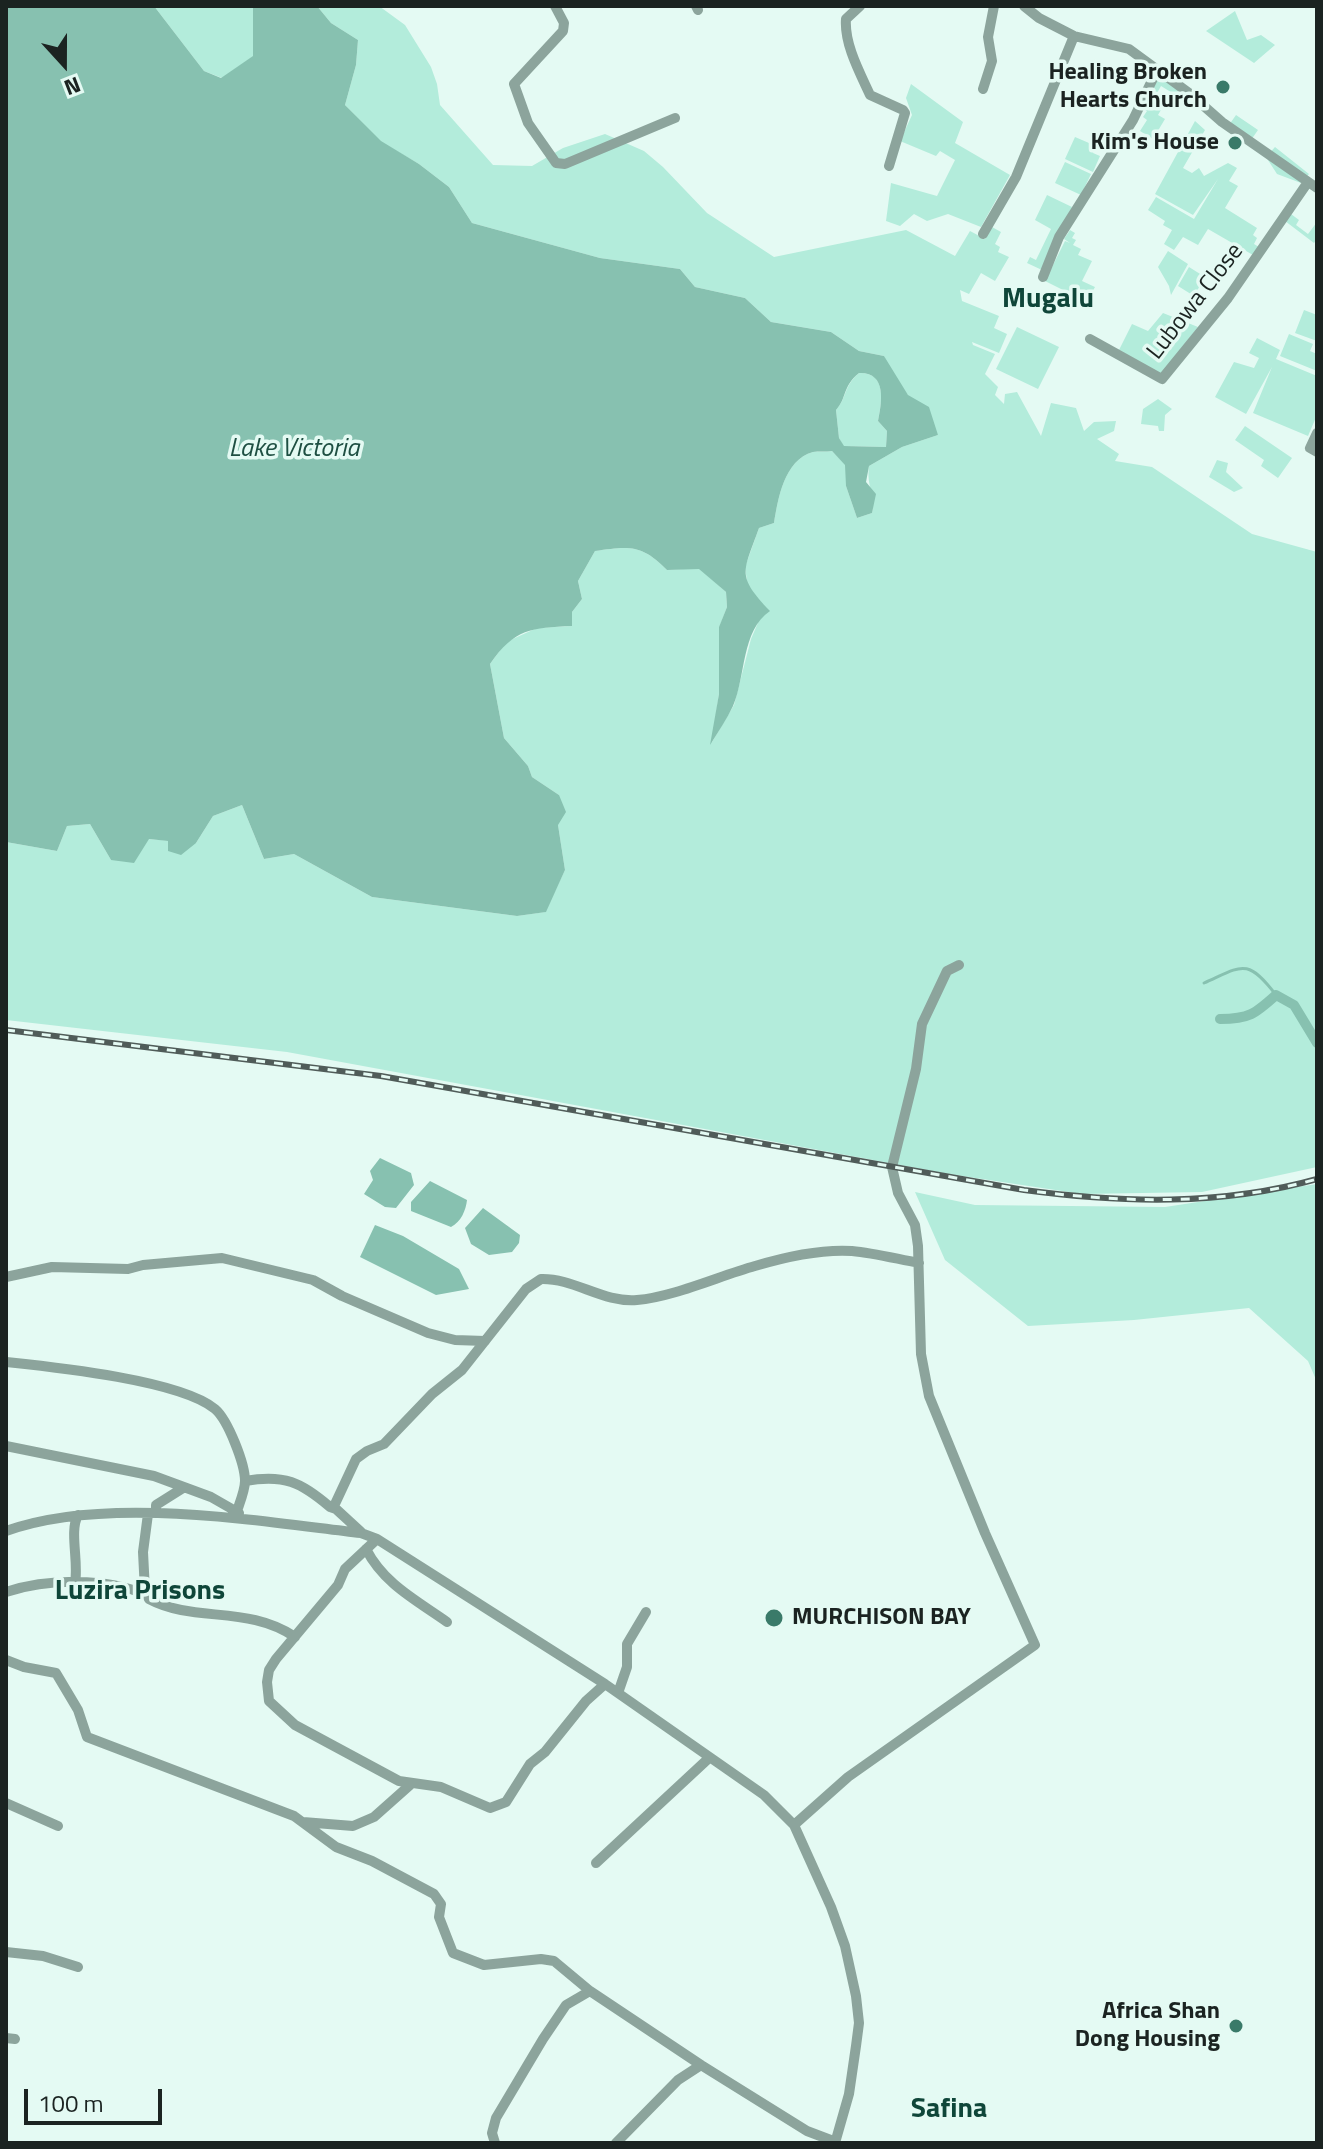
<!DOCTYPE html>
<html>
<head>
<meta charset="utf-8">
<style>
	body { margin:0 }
	#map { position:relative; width:1323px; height:2149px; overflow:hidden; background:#e4faf3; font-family:"Titillium Web",sans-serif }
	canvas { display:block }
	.frame { position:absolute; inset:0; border:8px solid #1b2321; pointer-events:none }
	.north { position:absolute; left:24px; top:24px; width:80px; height:80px; -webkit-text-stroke:6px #e4faf3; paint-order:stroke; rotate:159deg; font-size:22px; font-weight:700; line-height:32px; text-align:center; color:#1b2321 }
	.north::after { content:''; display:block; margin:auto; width:28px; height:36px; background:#1b2321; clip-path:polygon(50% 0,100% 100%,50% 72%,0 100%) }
	.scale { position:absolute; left:24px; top:2089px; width:138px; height:36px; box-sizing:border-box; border:4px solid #1b2321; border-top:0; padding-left:10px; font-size:24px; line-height:28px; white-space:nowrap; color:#1b2321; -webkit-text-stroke:6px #e4faf3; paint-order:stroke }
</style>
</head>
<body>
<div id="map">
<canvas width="1323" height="2149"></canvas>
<div class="frame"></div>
<div class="north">N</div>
<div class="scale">100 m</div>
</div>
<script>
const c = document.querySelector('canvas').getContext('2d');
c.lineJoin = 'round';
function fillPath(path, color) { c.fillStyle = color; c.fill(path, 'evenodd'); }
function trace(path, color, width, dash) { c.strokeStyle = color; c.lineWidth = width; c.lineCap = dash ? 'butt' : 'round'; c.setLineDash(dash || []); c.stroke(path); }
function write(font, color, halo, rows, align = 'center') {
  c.font = font + ' "Titillium Web",sans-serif'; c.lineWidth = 7; c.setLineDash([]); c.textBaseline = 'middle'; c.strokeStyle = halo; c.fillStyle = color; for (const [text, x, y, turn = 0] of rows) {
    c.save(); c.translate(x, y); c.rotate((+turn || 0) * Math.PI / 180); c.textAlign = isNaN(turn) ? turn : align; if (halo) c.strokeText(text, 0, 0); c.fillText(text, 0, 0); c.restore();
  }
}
fillPath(new Path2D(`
	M154,6H253L254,56L222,78L204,71Z
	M317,6H379L405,25L431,67L437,84L440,105L493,165L532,166L563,148L605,134L644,151L663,167L707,213L774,257L906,230L955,256L970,231L985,239L992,227L1001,232L995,244L1000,247L998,252L1009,257L995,281L981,273L969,294L960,290L962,301L999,316L994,328L1007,334L999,353L972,342L973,345L995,354L985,374L998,387L995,395L1004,404L1005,394L1017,392L1041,436L1051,403L1076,408L1084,431L1094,422L1116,421L1114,431L1097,439L1119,454L1115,461L1152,467L1252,534L1317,552V1167L1202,1192L1082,1194L949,1174L287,1052L6,1020V842L57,851L67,826L90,824L111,860L148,839L196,843L213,816L242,805L264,859L294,854L372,897L517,916L545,912L565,870L558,825L559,795L532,777L528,766L504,738L490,664L506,642L537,628L572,626V612L582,599L578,581L595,551C629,546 642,544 667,570L699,568L726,592L727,607L719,628V694L712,742L734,705L751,639L760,618L748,588L745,567L759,528L774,523C778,499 784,460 813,452C819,451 826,452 832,451L846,465V486L857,518L872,513C876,496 866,486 869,466L902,447L938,435L888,369L884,356L859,351L831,332L771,322L745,298L695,287L680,269L600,258L472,223L449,187L419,164L381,142L345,105L356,65L358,40L331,23Z
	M1235,11L1247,40L1261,35L1275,45L1254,63L1206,31Z
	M1162,72L1185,86L1173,106L1169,103L1174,94L1161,86L1152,102L1162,108L1158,115L1165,119L1153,139L1140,131L1147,120L1143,117L1147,111L1140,107Z
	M911,84L963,122L955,143L1010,175L981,227L948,214L927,221L914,214L900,226L886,221L891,183L937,196L955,160L940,151L936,156L900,141L912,115L906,98Z
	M1236,115L1258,130L1251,140L1229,125Z
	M1195,121L1205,130L1183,168L1192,173L1199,168L1204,176L1228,163L1237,168L1229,181L1238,186L1225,208L1257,228L1253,235L1257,238L1254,244L1259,247L1253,255L1208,229L1198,245L1183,237L1174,250L1164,244L1172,230L1163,225L1165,221L1148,210L1156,197L1194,219L1218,179L1193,215L1155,194Z
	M1075,137L1096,146L1093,153L1100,156L1093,172L1065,159Z
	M1275,147L1309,174L1301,183L1277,174L1266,157Z
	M1065,162L1091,174L1081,195L1055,183Z
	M1047,195L1072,207L1042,270L1027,263L1030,257L1036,260L1051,229L1035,220Z
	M1291,214L1299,220L1296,225L1308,234L1317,222V239L1314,243L1285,221Z
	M1070,230L1075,233L1072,238L1076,240L1073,245L1081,249L1078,255L1092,261L1082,281L1095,287L1087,302L1045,281L1065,241L1070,243L1064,239Z
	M1168,251L1188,264L1171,295L1169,286L1158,267Z
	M1189,267L1205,277L1194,296L1178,286Z
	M1304,310L1317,315V341L1295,333Z
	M1163,313L1198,327L1161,374L1119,350L1132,324L1148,331Z
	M1017,327L1059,347L1038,389L996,369Z
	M1289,334L1313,344L1310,351L1317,354V371L1280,356Z
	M1257,338L1280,350L1276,359L1317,376V415L1308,436L1253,413L1272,367L1246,414L1215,397L1234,362L1254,368L1259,358L1249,353Z
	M859,373C887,372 882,401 878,421L887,431L886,447L843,446L839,438L836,410C847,398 843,387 859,373Z
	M1158,399L1172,409L1165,415L1164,431H1159L1158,426L1141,424L1143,409Z
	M1245,426L1292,458L1278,478L1261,466L1264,460L1235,440Z
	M1217,460L1228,463L1226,472L1243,488L1234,492L1209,477Z
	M1317,1184V1382L1308,1361L1249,1308L1134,1320L1028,1326L945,1260L915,1192L975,1205L1165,1207Z`), '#b3ecdb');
fillPath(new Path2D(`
	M6,6H154L204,71L221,78L253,56V6H317L331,23L358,40L356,65L345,105L381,141L419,164L449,187L472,223L600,258L680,269L695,287L745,298L771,322L831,332L859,351L884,356L908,395L929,407L938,435L902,447L869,466L866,482L876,494L872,513L857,518L846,486L845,465L832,451C826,452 818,451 813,452C784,460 778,499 774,523L759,528C743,573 736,575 770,611C741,631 746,676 733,706C727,719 718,732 710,745L719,694V627L727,607L726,592L699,569L667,570C642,544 629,546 595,551L578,581L582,599L572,612V626C531,628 515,628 490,664L504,738L528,766L532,777L559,795L566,812L558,825L565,870L546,912L517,916L372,897L294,854L264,859L242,805L213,816L196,843L181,855L168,851V841L149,839L134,863L111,860L90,824L67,826L57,851L6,842ZM859,373C887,372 882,402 878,421L887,431L886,447L844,446L839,438L836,410C847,398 842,387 859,373Z
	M380,1158L411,1173L414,1185L396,1208L385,1207L364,1194L373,1180L370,1171Z
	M430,1181L467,1200C466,1210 461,1222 451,1227L411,1211V1202Z
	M483,1208L520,1235L519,1243L512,1252L489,1255L471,1244L465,1228Z
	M375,1225L403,1236L459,1269L469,1289L436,1295L360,1257Z`), '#87c1b0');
trace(new Path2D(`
	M1204,983C1242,966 1247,957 1276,995`), '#87c1b0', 3);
trace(new Path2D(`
	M1220,1019C1249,1019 1255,1014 1276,995L1294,1005L1317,1043`), '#87c1b0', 10);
trace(new Path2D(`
	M555,6L564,23L563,31L514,84L528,123L556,163L565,164L675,118
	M696,6L698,10
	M860,6L846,19C844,44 860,73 870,95L903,110L905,113L889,166
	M1024,6L1039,18L1074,36L1129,49L1189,93L1222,122L1317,188
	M983,89L992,61L988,37L994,6
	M983,234L1016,177L1074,36
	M1043,277L1059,237L1133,120L1157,70
	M1090,339L1162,379L1228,298L1308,182
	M1317,433L1310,448L1317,452
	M6,1277L52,1267L128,1269L143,1265L222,1258L313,1280L342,1296L428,1333L455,1340L485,1341
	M6,1362C53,1367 180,1380 215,1409C228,1420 245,1464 245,1481C245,1490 240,1502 237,1511
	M6,1446L154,1476L211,1497L239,1513
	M245,1481C284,1474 301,1482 330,1507
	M156,1513V1505L183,1488
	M148,1514L143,1552L145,1591L149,1599C194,1623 248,1605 295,1637
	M6,1531C105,1495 257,1521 361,1533L377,1539L605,1684L764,1795L794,1825L831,1907L845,1946L856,1996L859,2023L856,2046L849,2094L835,2143
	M361,1532L336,1509L330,1507L335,1504L356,1459L367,1451L384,1444L432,1394L462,1370L526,1289L541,1279C574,1278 603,1303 637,1300C673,1297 719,1276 755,1266C785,1257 820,1249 852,1251C874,1253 897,1259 919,1263
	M377,1539L345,1569L338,1585L276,1659L269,1670L267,1682L269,1701L295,1725L399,1781L441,1787L490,1808L506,1802L530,1764L545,1752L586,1701L605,1684
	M366,1549C384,1584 416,1600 447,1622
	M75,1583C79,1562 69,1531 78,1515
	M6,1592C46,1579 107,1577 146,1595
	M6,1660L24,1667L56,1673L78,1710L87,1737L294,1816L336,1847L372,1861L434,1894L441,1904L439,1917L453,1953L484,1965L541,1959L554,1961L590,1991L701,2065L807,2131L836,2142
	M618,1693L627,1667V1644L646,1612
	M6,1803L58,1826
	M303,1822L353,1826L374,1817L410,1785
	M794,1825L848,1777L1035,1645L985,1533L929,1396L921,1354L918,1246L915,1225L898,1193L892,1167L916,1069L922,1024L947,971L959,965
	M596,1863L709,1758
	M6,1952L43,1956L78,1967
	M6,2038L15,2039
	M495,2143L492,2133L496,2118L543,2039L566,2005L590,1991
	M616,2143L678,2080L701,2065`), '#8ca49c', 10);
const rail = new Path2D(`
	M6,1030L381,1076L1024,1190C1122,1203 1221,1206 1317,1179`);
trace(rail, '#505c59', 6);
trace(rail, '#e4faf3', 3, [9]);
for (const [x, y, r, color] of [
	[1223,87,8,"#3a7a69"],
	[1235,143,8,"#3a7a69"],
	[774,1618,10,"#3a7a69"],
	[1236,2026,8,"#3a7a69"]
]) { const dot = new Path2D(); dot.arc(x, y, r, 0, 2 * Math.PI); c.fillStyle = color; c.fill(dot); trace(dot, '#e4faf3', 3); }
write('bold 24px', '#1b2321', '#e4faf3', [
	["Healing Broken",1207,73],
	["Hearts Church",1207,101],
	["Kim's House",1219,143],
	["MURCHISON BAY",792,1618,"left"],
	["Africa Shan",1220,2012],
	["Dong Housing",1220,2040]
], 'right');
write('24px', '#1b2321', '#e4faf3', [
	["Lubowa Close",1196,302,-52]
]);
write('italic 26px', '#1e4f42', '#e4faf3', [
	["Lake Victoria",294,450]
]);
write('bold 28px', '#0f4639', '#e4faf3', [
	["Mugalu",1048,300],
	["Luzira Prisons",140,1592],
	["Safina",949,2110]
]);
</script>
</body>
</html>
